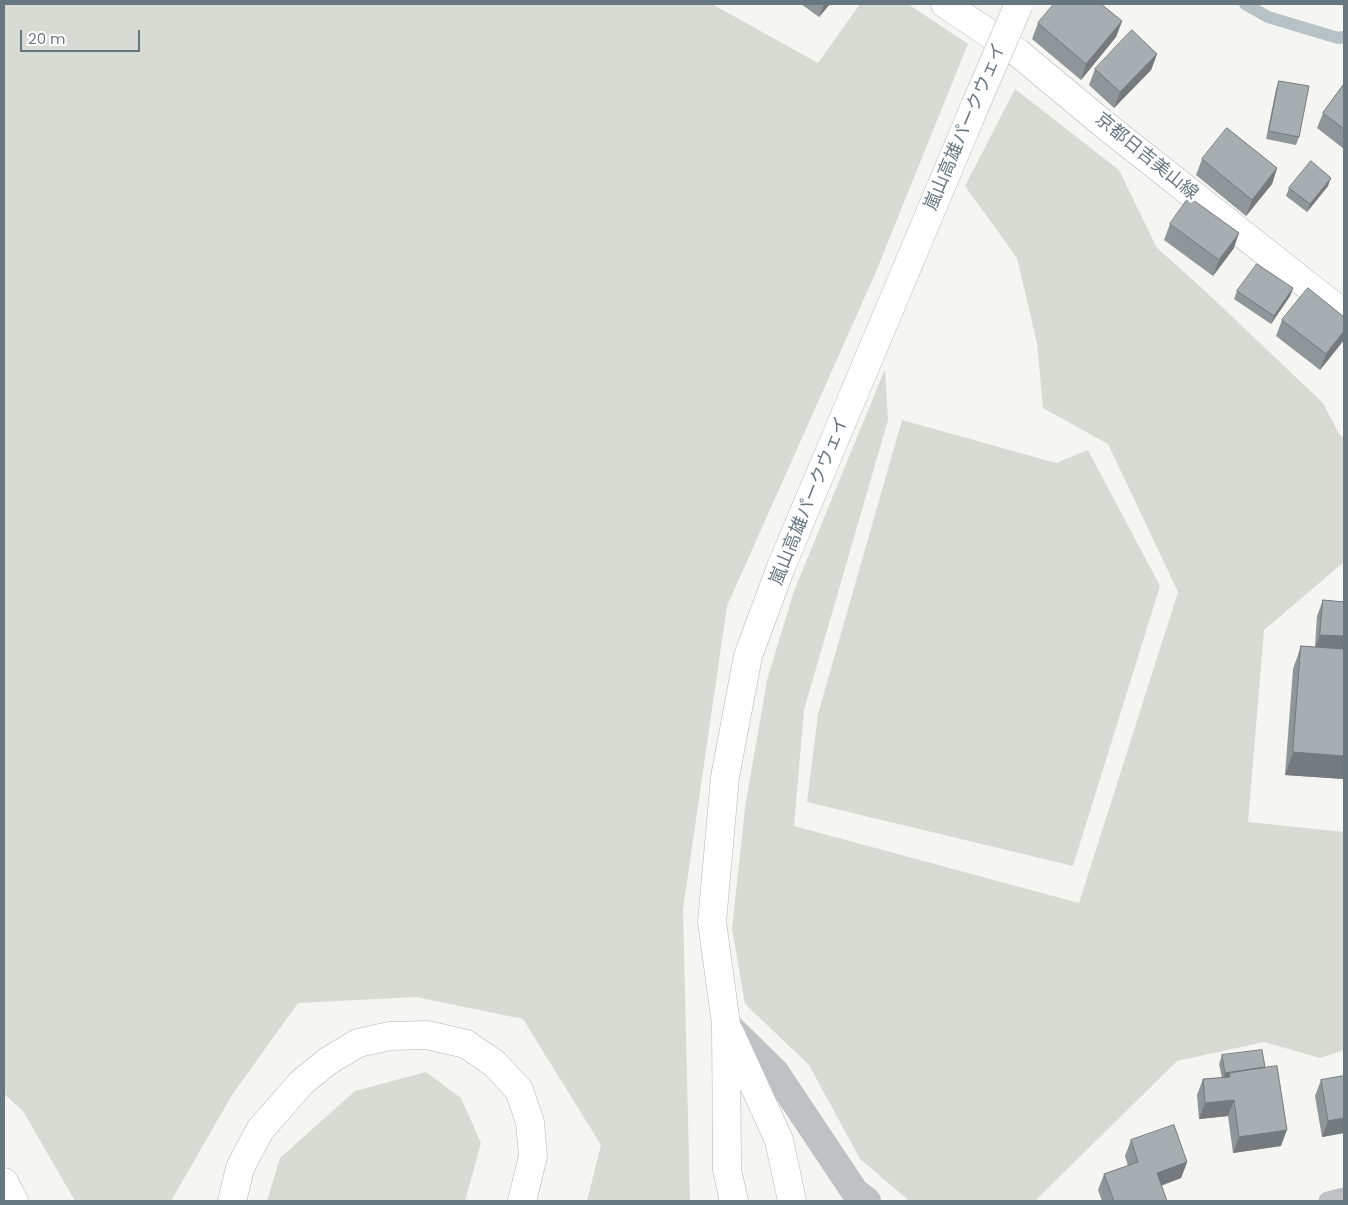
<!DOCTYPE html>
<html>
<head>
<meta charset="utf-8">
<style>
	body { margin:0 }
	#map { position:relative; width:1348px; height:1205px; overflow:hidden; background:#f5f5f2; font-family:Poppins,sans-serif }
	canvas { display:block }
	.frame { position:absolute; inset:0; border:5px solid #677780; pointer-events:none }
	.scale { position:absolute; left:20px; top:30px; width:120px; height:22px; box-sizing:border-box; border:2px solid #677780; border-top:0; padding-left:6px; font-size:15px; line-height:18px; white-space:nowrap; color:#677780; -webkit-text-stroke:4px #fff; paint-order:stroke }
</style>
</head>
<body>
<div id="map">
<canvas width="1348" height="1205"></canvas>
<div class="frame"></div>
<div class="scale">20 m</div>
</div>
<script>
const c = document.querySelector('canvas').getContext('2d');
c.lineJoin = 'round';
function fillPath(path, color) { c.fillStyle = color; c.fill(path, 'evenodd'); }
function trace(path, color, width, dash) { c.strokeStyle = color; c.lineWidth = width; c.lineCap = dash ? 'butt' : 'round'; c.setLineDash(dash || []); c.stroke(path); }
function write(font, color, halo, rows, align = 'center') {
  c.font = font + ' Poppins,"Noto Sans JP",sans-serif'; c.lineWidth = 5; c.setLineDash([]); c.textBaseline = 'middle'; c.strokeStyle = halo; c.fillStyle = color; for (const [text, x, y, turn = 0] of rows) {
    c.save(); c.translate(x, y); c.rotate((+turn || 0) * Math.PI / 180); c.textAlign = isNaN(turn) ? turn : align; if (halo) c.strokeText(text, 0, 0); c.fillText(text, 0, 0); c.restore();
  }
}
fillPath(new Path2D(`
	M4,4H712L818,63L860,4H908L968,44L875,274L727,606L683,909L690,1201H587L601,1145L523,1019L416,997L298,1003L232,1095L171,1201H75L23,1111L4,1094Z
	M1015,89L1119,170L1157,248L1203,289L1323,403L1339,434L1344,438V562L1264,630L1248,822L1344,832V1050L1320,1058L1264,1042L1177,1061L1035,1201H908L906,1198L860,1159L809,1065L745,1004L732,929L745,808L767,680L794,591L885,369L888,420L804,710L794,826L1079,903L1178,592L1108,444L1043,408L1037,343L1017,258L965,186Z
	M902,420L1056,463L1088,450L1160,586L1073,866L807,802L818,714Z
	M426,1072L461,1098L481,1143L465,1201H267L280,1158L355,1091Z`), '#d7dbd3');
trace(new Path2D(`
	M1245,4L1268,17L1338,38L1344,37`), '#b6c2c5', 12);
const secondary = new Path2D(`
	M730,1033L779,1140L792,1201
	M4,1182L14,1201
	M232,1201L240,1168L260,1130L301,1083L328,1061L358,1043L390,1036L427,1035L466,1044L495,1064L519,1090L530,1122L533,1156L522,1201
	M734,1201L727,1170L726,1024L712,922L725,777L748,656L781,567L975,106`);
const primary = new Path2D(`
	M945,4L1017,52L1106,126L1344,314`);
trace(secondary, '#b1b6b9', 29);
trace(primary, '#b2b6b9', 29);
trace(new Path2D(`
	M1328,1201L1344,1197`), '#bec2c5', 19);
trace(new Path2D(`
	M727,1025L775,1072L855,1192L867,1201`), '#bec2c5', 28);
trace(secondary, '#fff', 28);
trace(primary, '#fff', 28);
const secondaryBridge = new Path2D(`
	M975,106L1019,4`);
trace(secondaryBridge, '#b1b6b9', 29, []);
trace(secondaryBridge, '#fff', 28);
fillPath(new Path2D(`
	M801,4H830L819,17Z
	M1122,21L1116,37L1081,80L1032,39L1038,23Z
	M1157,54L1151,70L1114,108L1089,85L1095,69Z
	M1279,81L1299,137L1296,145L1266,139L1276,89Z
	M1344,84V149L1317,128L1323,113Z
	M1202,159L1277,168L1272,184L1246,216L1196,175Z
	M1328,186L1307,212L1286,196L1289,188Z
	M1170,224L1234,248L1213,276L1164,240Z
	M1293,288L1290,296L1271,324L1234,299L1237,291Z
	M1344,317V340L1320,370L1276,336L1282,320Z
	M1323,600L1344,602V779L1285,775L1293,669L1301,646L1315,647L1317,616Z
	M1222,1055L1265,1068L1281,1146L1233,1153L1228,1116L1199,1119L1197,1095L1203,1079L1222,1078L1219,1064Z
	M1344,1076V1133L1322,1137L1315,1096L1321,1080Z
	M1131,1140L1187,1162L1181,1178L1161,1186L1167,1201H1102L1098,1190L1104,1174L1128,1166L1125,1156Z`), '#8f9699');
fillPath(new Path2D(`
	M824,4H830L819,17Z
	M1122,21L1116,37L1081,80L1086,64Z
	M1157,54L1151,70L1114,108L1120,92Z
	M1277,168L1272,184L1246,216L1252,200Z
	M1331,178L1328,186L1307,212L1310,204Z
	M1239,233L1234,248L1213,276L1219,260Z
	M1293,288L1290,296L1271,324L1274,316Z
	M1344,331V340L1320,370L1326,354Z
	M1320,635L1344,636V653L1314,651Z
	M1293,752L1344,756V779L1285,775Z
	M1265,1067L1230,1077V1073L1227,1081H1222L1225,1073Z
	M1234,1100L1228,1116L1199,1119L1205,1103Z
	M1344,1118V1133L1322,1137L1328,1121Z
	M1287,1130L1281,1146L1233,1153L1239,1137Z
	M1187,1162L1181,1178L1151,1189L1157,1173Z`), '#747a7d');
const building = new Path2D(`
	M1054,4H1101L1122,21L1086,64L1038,23Z
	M1132,30L1157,54L1120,92L1095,69Z
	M1279,81L1309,86L1299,137L1269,131Z
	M1344,84V129L1323,113Z
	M1227,128L1277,168L1252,200L1202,159Z
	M1311,161L1331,178L1310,204L1289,188Z
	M1189,197L1239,233L1219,260L1170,224Z
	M1257,264L1293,288L1274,316L1237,291Z
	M1308,288L1344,317V331L1326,354L1282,320Z
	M1323,600L1344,602V636L1320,635Z
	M1301,646L1344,649V756L1293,752Z
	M1262,1050L1265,1067L1225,1073L1222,1055Z
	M1277,1066L1287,1130L1239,1137L1234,1100L1205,1103L1203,1079L1230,1077V1073Z
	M1344,1076V1118L1328,1121L1321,1080Z
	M1174,1125L1187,1162L1157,1173L1167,1201H1114L1104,1174L1138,1162L1131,1140Z`);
fillPath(building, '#a6aeb2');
trace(building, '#747a7d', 1);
write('18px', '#677780', '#fff', [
	["嵐山高雄パークウェイ",966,127,-67],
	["京都日吉美山線",1146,157,39],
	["嵐山高雄パークウェイ",810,501,-68]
]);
</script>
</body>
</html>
